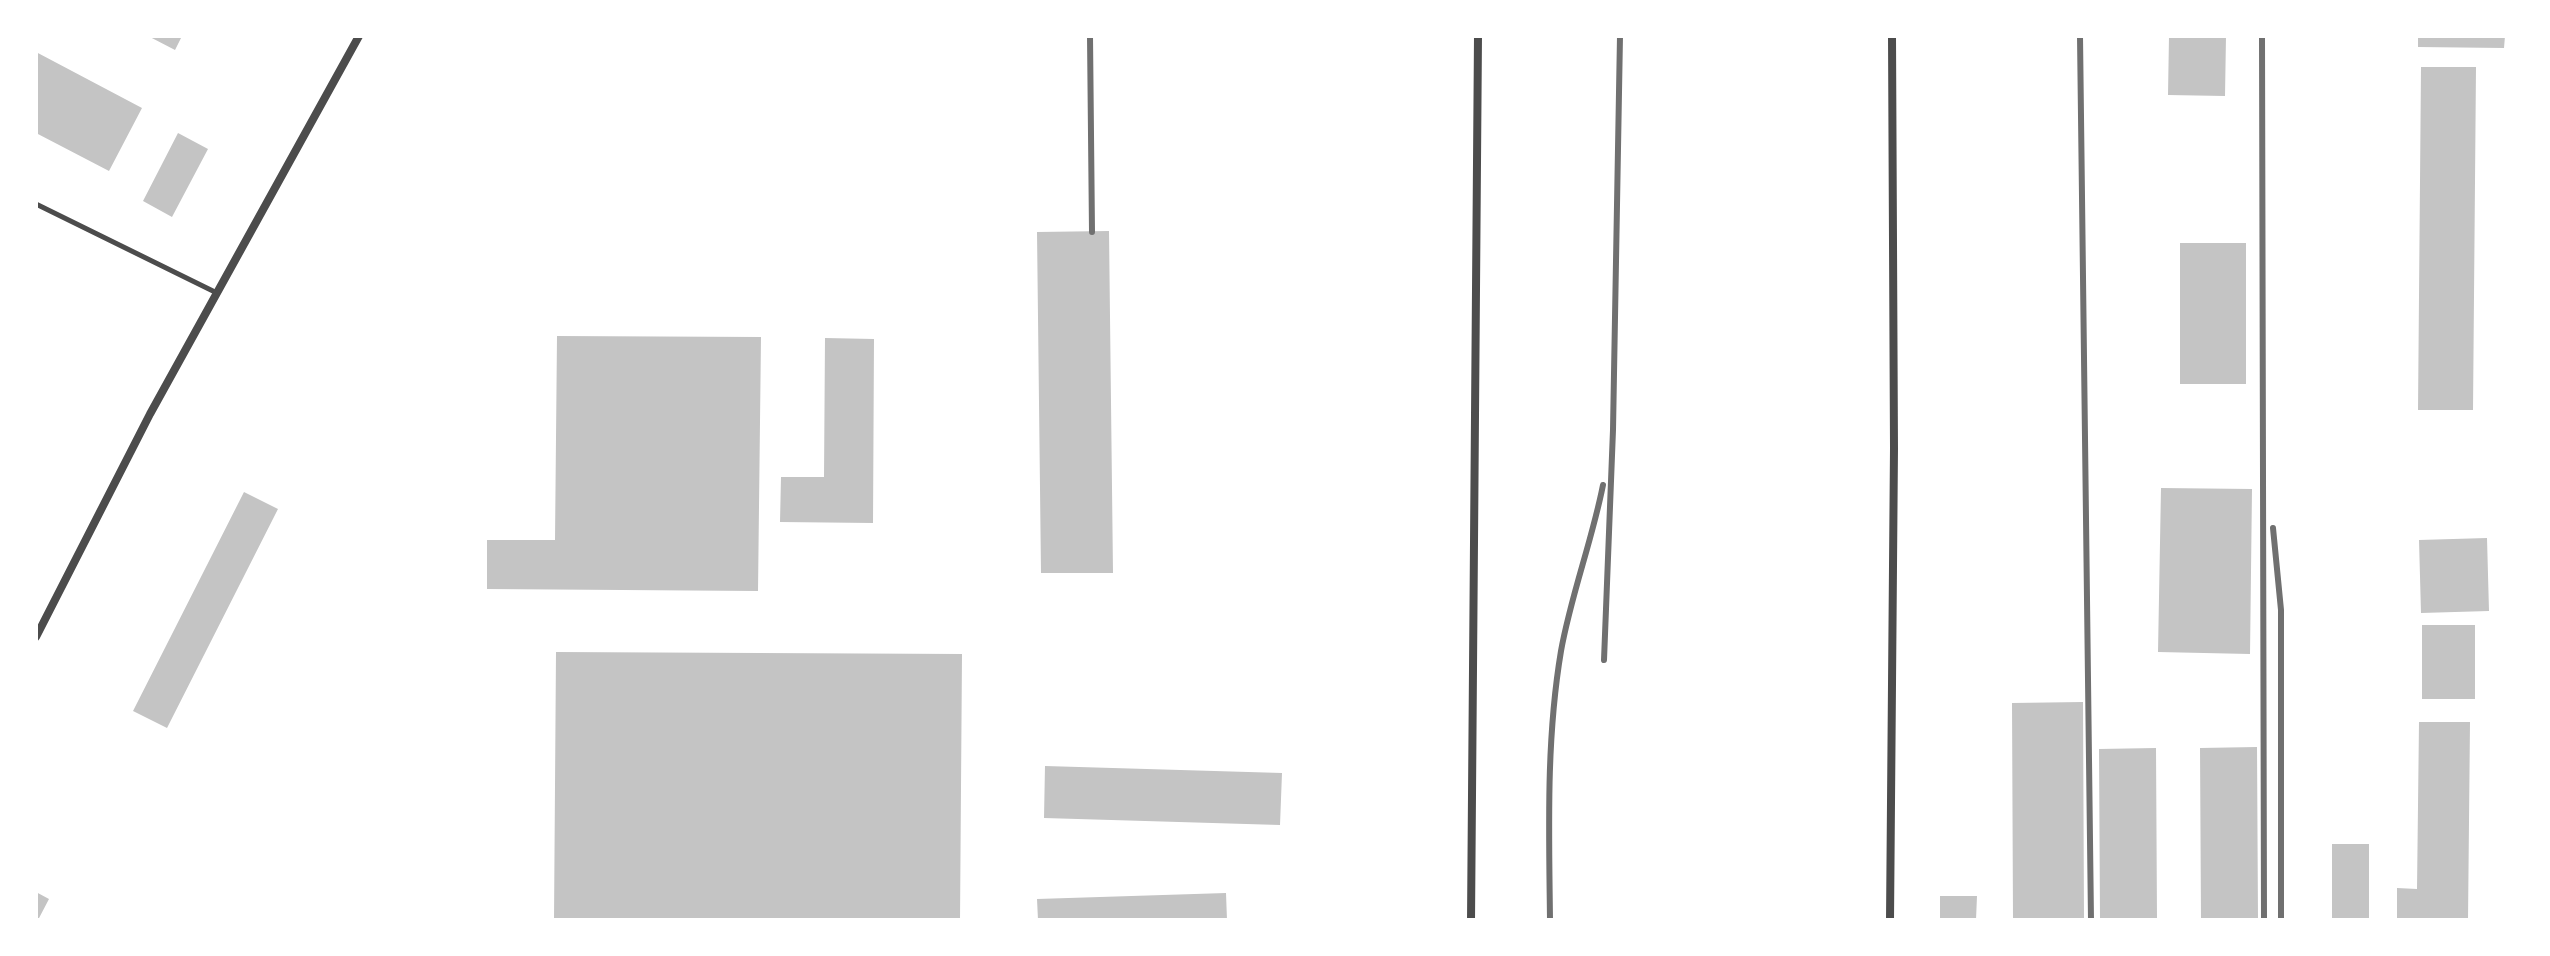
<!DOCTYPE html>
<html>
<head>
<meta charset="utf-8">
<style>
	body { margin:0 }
	#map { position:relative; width:2550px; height:956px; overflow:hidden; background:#fff; font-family:"Noto Sans",sans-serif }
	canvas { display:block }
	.frame { position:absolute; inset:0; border:38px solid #fff; pointer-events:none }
</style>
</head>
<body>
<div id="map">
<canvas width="2550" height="956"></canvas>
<div class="frame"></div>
</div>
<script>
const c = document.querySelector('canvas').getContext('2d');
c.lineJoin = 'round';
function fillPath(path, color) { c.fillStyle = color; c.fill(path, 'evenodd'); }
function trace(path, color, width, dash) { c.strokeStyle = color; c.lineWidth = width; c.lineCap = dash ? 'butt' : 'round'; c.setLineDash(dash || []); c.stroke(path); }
fillPath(new Path2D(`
	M148,36H182L175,50Z
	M2169,36H2226L2225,96L2168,95Z
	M2418,36H2505L2504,48L2418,47Z
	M36,52L142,108L109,171L36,133Z
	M2421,67H2476L2473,410H2418Z
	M178,133L208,149L172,217L143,201Z
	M1109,231L1113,573H1041L1037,232Z
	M2180,243H2246V384H2180Z
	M557,336L761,337L758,591L487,589V540H555Z
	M825,338L874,339L873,523L780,522L781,477H824Z
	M2161,488L2252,489L2250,654L2158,652Z
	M244,492L278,509L167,728L133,711Z
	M2487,538L2489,611L2421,613L2419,540Z
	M2422,625H2475V699H2422Z
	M556,652L962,654L960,920H554Z
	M2083,702L2084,920H2013L2012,703Z
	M2419,722H2470L2468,920H2397V888L2417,889Z
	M2257,747L2258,920H2201L2200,748Z
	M2156,748L2157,920H2100L2099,749Z
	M1045,766L1282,773L1280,825L1044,818Z
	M2332,844H2369V920H2332Z
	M36,892L49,899L38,920H36Z
	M1226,893L1227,920H1038L1037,899Z
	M1940,896H1977L1976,920H1940Z`), '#c4c4c4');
trace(new Path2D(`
	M36,204L217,293`), '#4c4c4c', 5);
trace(new Path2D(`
	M36,637L150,414L359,36
	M1471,920L1478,36
	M1890,920L1894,448L1892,36`), '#4c4c4c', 8);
trace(new Path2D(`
	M1090,36L1092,232
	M2080,36L2091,920
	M2262,36L2264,920
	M2273,528L2281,610V920
	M1604,660L1613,430L1620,36
	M1550,920C1549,830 1546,740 1561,651C1571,595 1592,541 1603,485`), '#707070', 6);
</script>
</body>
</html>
